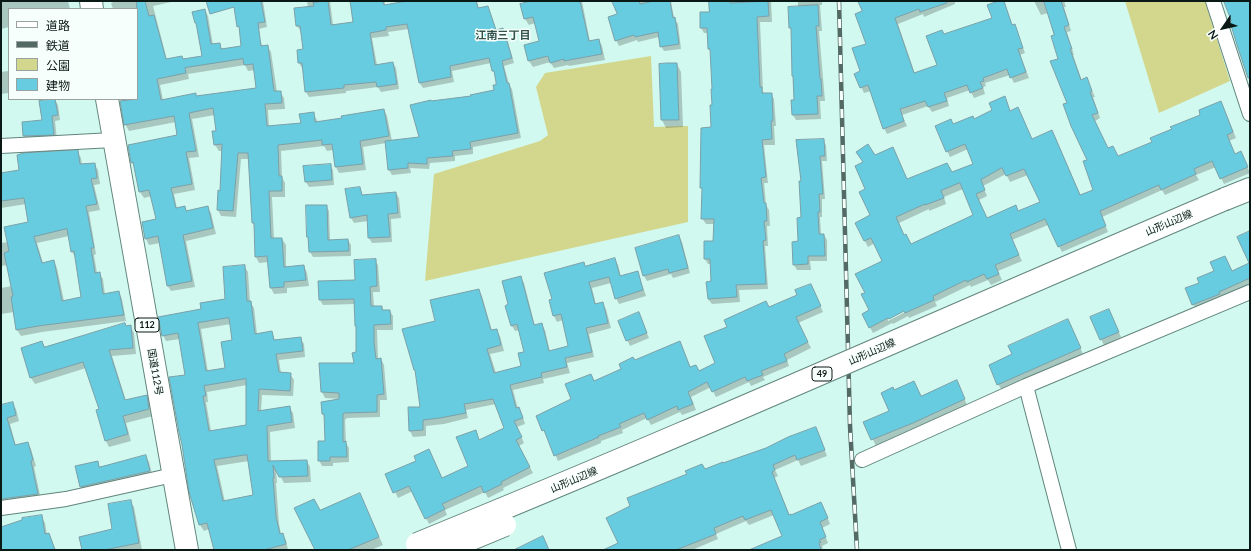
<!DOCTYPE html>
<html>
<head>
<meta charset="utf-8">
<style>
	body { margin:0 }
	#map { position:relative; width:1251px; height:551px; overflow:hidden; background:#d2f9ef; font-family:Lato,"Noto Sans JP",sans-serif }
	canvas { display:block }
	.frame { position:absolute; inset:0; border:2px solid #0a1916; pointer-events:none }
	.legend { position:absolute; left:8px; top:8px; width:130px; height:92px; box-sizing:border-box; background:#f7fffc; border:1px solid #98a3a0; margin:0; padding:5px 7px; list-style:none; font-size:12px; color:#0a1916 }
	.legend li { display:flex; align-items:center; gap:8px; height:20px }
	.legend b { width:20px; border:1px solid #98a3a0 }
	.north { position:absolute; left:1203px; top:8px; width:40px; height:40px; -webkit-text-stroke:3px #f7fffc; paint-order:stroke; rotate:236deg; font-size:11px; font-weight:700; line-height:16px; text-align:center; color:#0a1916 }
	.north::after { content:''; display:block; margin:auto; width:14px; height:18px; background:#0a1916; clip-path:polygon(50% 0,100% 100%,50% 72%,0 100%) }
</style>
</head>
<body>
<div id="map">
<canvas width="1251" height="551"></canvas>
<div class="frame"></div>
<ul class="legend">
<li><b style="height:5px;background:#fff"></b>道路</li>
<li><b style="height:5px;background:#526964"></b>鉄道</li>
<li><b style="height:11px;background:#d3d78d"></b>公園</li>
<li><b style="height:11px;background:#67cce0"></b>建物</li>
</ul>
<div class="north">N</div>
</div>
<script>
const c = document.querySelector('canvas').getContext('2d');
c.lineJoin = 'round';
function fillPath(path, color) { c.fillStyle = color; c.fill(path, 'evenodd'); }
function trace(path, color, width, dash) { c.strokeStyle = color; c.lineWidth = width; c.lineCap = dash ? 'butt' : 'round'; c.setLineDash(dash || []); c.stroke(path); }
function write(font, color, halo, rows, align = 'center') {
  c.font = font + ' Lato,"Noto Sans JP",sans-serif'; c.lineWidth = 3; c.setLineDash([]); c.textBaseline = 'middle'; c.strokeStyle = halo; c.fillStyle = color; for (const [text, x, y, turn = 0] of rows) {
    c.save(); c.translate(x, y); c.rotate((+turn || 0) * Math.PI / 180); c.textAlign = isNaN(turn) ? turn : align; if (halo) c.strokeText(text, 0, 0); c.fillText(text, 0, 0); c.restore();
  }
}
fillPath(new Path2D(`
	M1125,1H1205L1230,81L1159,113Z
	M651,56L654,127L688,126V222L425,281L434,174L540,141L548,135L536,87L545,73Z`), '#d3d78d');
fillPath(new Path2D(`
	M1,1H68L70,9H9V27L1,29Z
	M116,1H176L153,6L167,60H183L203,57L197,26L196,23L205,10L208,16L213,45L219,44L223,50L243,47L234,1H240L263,47L267,46L271,52L277,92H280L284,98L285,109L268,110L269,127L302,124L313,113L318,122L343,119L384,110L387,116L392,141L420,138L472,97L495,90L497,86L496,75L491,63L452,71L454,82L423,88L419,82L409,29L388,32L389,36L372,38L377,65L393,63L396,68L399,89L381,92L378,87L346,91V93L309,97L306,92L304,68H302L299,63L304,50L301,31L297,26L308,7L307,1H330L333,25L354,23L356,1H385V6L407,2V1H477L479,9L487,7L496,31L503,29L506,35L514,63L504,66L509,84L512,89L521,138L473,147V154L455,156V161L430,163L429,169L410,168L411,173L392,175L389,170L386,143L363,147L366,170L339,173L336,167L333,150L327,151L324,146L281,151L282,177L285,183V197H272L274,239H282L286,245V268L304,266L307,273L309,286L287,288V293L274,294L271,288L269,262L259,263L256,257L249,159H241L236,217L221,216L218,210L221,192L223,151H219L215,145L213,132H217L215,115L192,119L199,157L189,158L195,190L174,194L177,209L185,208L187,211L207,207L211,213L216,234L186,241L195,287L171,291L167,285L160,243L149,245L146,239L157,220L152,196L144,198L140,192L136,169L132,163L129,145L178,135L176,122L129,131L125,124L121,99H137V9H113L111,3ZM245,65L248,71L255,70L257,89L197,97L195,94L163,100L160,85L189,79L188,74Z
	M254,1H263L267,27L258,29Z
	M524,1H582L590,42L599,40L602,46L605,60L569,66L568,65L554,68L550,62L533,67L529,61L540,42L535,23L529,25L525,19L521,5L524,4Z
	M613,1H671L674,18L678,24L681,49L664,51L661,46L659,37L638,42L637,40L619,46L616,40L618,15Z
	M710,1H771L772,22H760L763,91L764,94H771L774,99L776,126H774L775,145H764L768,183H764L766,205L769,210L770,226H767L768,246H765L768,289L739,290L740,302L712,304L708,299L712,282L711,264H708L705,259L714,242L715,224H706L702,218L703,191L701,187L712,128V54L709,49L708,33H704L701,28L710,13Z
	M798,1H822V5H820L822,31H819L825,101H820L821,119L796,120L793,115L795,101L793,76L792,30L790,27L798,7Z
	M859,1H955V4L924,17L923,14L898,24L915,74L938,66L944,35L993,19L1001,1H1003L1013,26L1014,25L1017,31L1025,53L1020,55L1029,78L1014,83L1010,75L985,83L986,86L983,87L985,94L974,98L970,90L947,98L949,106L932,112L928,106L902,115L907,126L887,134L884,128L871,91L864,93L855,74L862,72L867,44L863,12Z
	M1034,1H1064L1066,7H1064L1071,31L1067,32L1074,55H1073L1082,81L1087,79L1095,97H1093L1100,118L1095,121L1108,149L1118,157L1153,142L1224,108L1236,138L1229,141L1235,155L1241,152L1250,173L1224,184L1216,167L1196,175L1199,180L1165,195L1162,190L1102,217L1108,232L1062,252L1048,225L1012,240L1022,261L998,271L1002,280L991,285L988,280L971,287L970,285L935,302L937,306L909,318L908,316L893,324L892,323L873,333L863,314L871,311L866,293L884,261L875,243L868,247L856,224L871,216L866,189L875,156L907,180L952,173L974,164L968,149L950,157L947,151L953,125L974,120L993,111L1004,97L1011,112L1021,114L1032,140L1055,137L1081,196L1095,190L1088,160L1068,103L1056,35L1048,13L1041,15ZM1006,174L1010,182L1028,175L1041,203L1018,212L987,219L979,200L987,196L983,186ZM963,189L974,215L911,245L904,236L899,223L929,209V211L946,204L944,197ZM908,308L909,310L888,321V319Z
	M677,64L681,72L683,127L666,128L662,120Z
	M9,71V93L1,94V72Z
	M55,100L58,105L60,120L55,121L57,140L27,141L24,136L23,123L43,121Z
	M823,140L826,145L827,161H822L825,199H822V217H820L821,235H824L827,240V261H810L811,270H797L794,265L793,243L799,242L802,218V182Z
	M77,151L81,158L82,165L94,164L98,170L100,184L94,185L100,210L89,212L96,254L94,255L97,273H99L103,279L105,295L119,292L122,299L126,321L42,332L21,336L17,330L14,312L1,314V288L12,286L8,265L1,266V243L8,242L29,223L26,204L1,208V174L21,171ZM69,236L72,252L76,258L82,297L64,301L57,268L54,261L43,263L37,243Z
	M330,165L333,170L334,185L309,187L306,182Z
	M360,188L363,196L396,193L399,198L401,218L391,219L392,242L372,243L369,238L368,221L354,223L351,218L346,190Z
	M307,206H326L329,211L330,241L348,240L351,245V256L313,257L310,252L309,239L308,237Z
	M679,237L682,242L690,273L673,278L671,274L647,281L644,276Z
	M614,259L618,265L621,277L637,272L640,278L646,296L619,304L616,298L611,283L592,288L596,305L602,303L606,309L611,328L589,334L594,357L567,363L570,373L543,379L544,383L513,390L518,409L522,414L525,424L517,427L524,443L519,446L533,473L503,488L504,490L488,498L485,492L445,510L447,515L429,524L413,491L398,498L387,475L442,479L469,467L475,431L480,441L505,429L496,404L466,410L468,418L444,424L426,426V436L413,437L410,431L422,408L436,322L478,290L482,296L492,331L496,330L500,336L504,351L490,354L496,373L522,367L525,352L520,330L515,331L512,326L509,305L520,278L524,283L535,326L541,324L545,330L550,352L569,347L563,320L557,322L554,316L550,301L585,267Z
	M375,260L378,265L380,292H373L374,307H382L384,311H390L393,316V330H377L378,360L381,359L384,365L387,400H380V417L347,418L345,420L346,443L349,448V462L333,463V466H322L319,460L326,442L325,419L323,414L322,402L341,399L325,398L322,392L320,364H355L357,353V328L355,304L323,305L320,300L356,281Z
	M1250,264V286L1197,311L1193,304L1232,272Z
	M244,266L248,272L250,302L254,308L257,334L272,332L275,341L300,338L304,344L305,357L279,360L281,373L290,374L294,380L293,396L262,395L261,411L289,407L293,413L295,428L270,432L271,462L307,461L310,467L311,482L284,483L276,468L277,483H276L279,524L281,534L286,540L288,550H215L209,529L204,531L200,525L190,492L186,375L180,339L166,341L163,335L202,310L227,300ZM231,324L233,341L227,369L208,372L201,329ZM247,385V425L211,431L206,402H208L207,392ZM249,461L254,496L225,502L217,466Z
	M813,290L823,312L798,323L811,348L787,360L789,366L763,377L765,380L751,386L749,382L716,397L711,387L691,397L696,410L682,415L680,412L651,425L647,418L622,430L623,433L601,441V443L558,461L547,435L543,430L573,400L591,375L594,381L623,369L635,361L682,348L691,368L698,371L717,363L769,308Z
	M1109,310L1121,337L1104,345L1101,339Z
	M641,319L649,338L630,346L619,322Z
	M126,326H130L134,333L136,354L112,356L126,401L146,396L150,403L153,416L126,423L131,441L109,447L106,441L100,410L86,368L35,384L31,378L42,342L45,347Z
	M1071,328L1084,356L1003,392L998,384Z
	M960,388L967,405L876,446L865,423L890,412L894,391L921,397Z
	M12,403L16,409L19,421L10,424L16,446L28,443L31,449L36,466L34,467L41,500L1,507V406Z
	M816,428L827,456L801,466L798,460L775,470L778,476L774,478L790,516L824,509L830,524L822,528L828,543L822,546L823,548L821,550H751L783,536L774,515L749,525L746,521L716,534L718,539L692,550H605L619,543L705,470L767,449Z
	M145,456L149,462L153,478L85,494L81,487L97,462L100,467Z
	M359,494L383,545L371,550H316L320,511Z
	M130,501L134,507L142,550H83L113,530Z
	M41,516L45,523L47,535L49,534L56,550H1V529Z`), '#0003');
const building = new Path2D(`
	M137,1H145L149,16L154,15L166,59L182,56L183,59L202,56L196,23H195L192,12L205,9L211,44L220,43L221,49L241,46L239,26L237,27L234,7L210,14L206,1H261L265,22L258,23L261,46L268,45L274,91H281L282,103L265,104L267,126L301,123L299,114L314,112L315,122L342,118L341,116L384,109L389,136L360,141L363,164L335,167L332,144L322,145V140L278,145L279,176H282V191H269L271,238H282L284,267L304,265L306,280L284,282V287L270,288L267,256L255,257L254,223H252L248,153H238L233,211L217,210L218,190L220,191L222,144L214,145L212,131H216L213,108L189,113L196,151L186,152L192,184L171,188L176,208L185,206L186,211L208,206L213,228L183,235L192,281L167,286L158,236L145,239L142,222L156,219L149,190L139,192L133,162L131,163L128,145L177,135L174,116L124,125L120,101L137,99ZM243,59L244,65L253,64L256,88L196,96V93L161,100L157,79L186,73L185,68Z
	M328,1L331,25L353,22L350,1H383L384,5L407,1H476L478,8L488,6L496,30L503,28L512,58L502,61L507,83H509L518,133L470,142L471,149L452,151L453,156L427,158V164L408,163V168L388,170L385,141L419,137L410,105L431,100V101L471,96L470,95L494,90L493,85H496V82L494,71H492L489,58L450,66L451,77L419,83L407,24L386,27V30L370,33L375,65L393,62L397,84L377,87L376,82L344,85V88L305,92L302,63H298L297,50L303,49L300,26H296L294,8L314,6L313,3Z
	M532,1H580L589,41L599,39L602,54L564,61V59L550,63L548,56L528,61L524,45L539,41L533,17L524,19L520,4Z
	M612,1H639L640,4L654,1H670L673,18L675,17L679,44L660,47L658,32L635,37L634,35L615,41L608,17L617,14Z
	M709,1H730V3L768,1L769,16L757,17L760,87H762V93H772L773,121H771L772,139L762,140L766,177L761,178L764,203H766L767,221H764L766,240L763,241L766,284L736,285L737,297L708,299L706,282L711,281L710,259H704V241H713L714,219H701L702,188H700L701,128L711,127L710,105H712L711,89H712L710,49H708L707,28H700V12H709Z
	M858,1H946L947,3L920,12L919,9L895,18L914,73L937,65L926,36L942,30L944,34L992,18L987,5L998,1H1004L1012,25L1015,24L1023,48L1018,49L1026,72L1010,78L1007,69L983,78L984,81L980,82L983,88L970,93L967,85L944,93L947,101L928,107L925,101L900,109L904,121L883,129L868,85L860,88L854,74L860,71L852,48L866,44L855,14L862,11Z
	M1044,1H1061L1069,25L1064,27L1072,49H1070L1081,80L1087,77L1092,91L1090,92L1098,113L1092,115L1108,148L1113,146L1118,156L1152,142L1150,138L1172,129L1170,127L1200,115L1199,110L1221,101L1233,132L1227,135L1235,154L1241,151L1248,167L1220,179L1212,161L1194,169L1196,174L1161,190L1159,185L1100,211L1106,226L1058,247L1045,219L1010,234L1019,255L995,265L999,274L987,279L984,274L967,282L966,280L933,296L934,300L905,313L904,311L889,319L888,318L869,328L862,314L869,310L861,294L865,293L855,274L882,261L871,238L864,241L855,223L870,215L859,192L865,189L855,166L863,162L856,152L868,144L875,155L893,147L907,179L947,163L952,172L973,164L965,144L946,152L935,126L951,119L953,124L973,116L974,119L992,110L989,103L1005,96L1010,111L1018,107L1032,139L1052,130L1080,195L1093,190L1083,161L1087,160L1071,126L1063,104L1067,103L1050,61L1058,59L1051,36L1054,35ZM1002,168L1006,176L1024,169L1040,202L1018,211L1016,205L987,218L976,194L985,190L981,180ZM960,183L973,215L911,244L906,234L904,235L896,217L925,204V205L944,198L941,191Z
	M1224,1H1250V78H1248L1237,45L1230,22L1231,21Z
	M818,5L819,26H816L820,79H821L822,96H817L818,114L792,115L791,100H794L793,76H792L791,28H789L788,7Z
	M667,63H677L679,120H661L659,64Z
	M55,99L58,115L52,116L54,135L23,136L22,122L42,120L39,101Z
	M824,139L825,156H820L823,194H819L820,212H818L819,234H824L825,256H808V264L793,265L792,242L798,241L797,218L801,217L799,181H801L796,140Z
	M78,150L80,164L95,163L97,178L91,179L97,204L86,206L94,248H91L95,273L100,272L103,294L119,291L124,315L38,326L16,330L11,297L13,296L4,253L9,251L4,227L28,222L24,198L1,201V173L19,170L17,155L24,153ZM67,229L71,252L74,251L81,297L62,301L54,260L42,263L34,237Z
	M331,164L332,180L305,182L303,166Z
	M360,187L362,195L396,192L398,213L388,214L390,237L368,238L367,215L350,218L345,189Z
	M306,205H327L328,240L348,239L349,251L309,252L308,237H307Z
	M1250,231V278L1219,292L1220,294L1192,305L1185,288L1199,283L1197,278L1214,271L1210,262L1225,256L1232,271L1249,263L1237,237Z
	M679,235L688,268L669,273L668,269L643,276L635,248Z
	M615,258L620,276L638,271L643,290L615,299L609,277L589,282L595,304L603,302L608,323L586,328L592,352L565,358L567,367L541,373L542,377L510,385L516,408L519,407L523,418L514,421L522,437L516,440L530,467L501,482L502,484L484,493L481,486L442,504L445,509L425,519L409,486L393,493L385,474L416,461L414,456L429,449L442,478L468,466L456,437L476,430L479,440L504,428L493,399L464,404L466,413L440,418L423,420V430L409,431L408,407H420L415,370H414L402,329L435,321L430,300L479,289L491,330L497,329L501,345L487,349L494,373L521,366L518,353L524,352L517,324L511,326L505,306L508,304L502,281L521,276L534,325L542,323L549,351L568,346L561,314L553,316L549,300L552,299L544,273L584,262L585,266Z
	M376,259L377,286L370,287L371,306H382V310H390L391,324L374,325V342L376,359L381,358L384,394L377,395V412L344,413L343,414V442L346,441L347,457H330V461H318V441H325L324,414H322L321,402L339,399V393L321,392L319,363H354L352,353L356,352V326H355L354,299L319,300L318,281L355,280L354,260Z
	M245,265L247,301H251L255,334L272,331L274,340L301,337L303,351L276,354L279,372L291,373L290,391L259,389L258,411L290,406L292,422L267,426L268,461L307,460L308,476L279,477L273,465L274,478H273L276,517L280,534L283,533L286,544L264,550H214L207,523L199,525L189,492L182,445L179,432L169,377L185,375L178,333L162,336L158,317L201,309L200,303L225,299L223,267ZM229,318L232,340L221,342L225,368L206,371L198,323ZM246,379V425L209,431L203,396H206L204,386ZM247,455L253,495L223,501L214,460Z
	M811,284L821,306L796,317L808,342L784,354L787,361L761,371L763,375L747,381L745,377L712,392L707,382L688,392L693,404L678,410L677,406L647,420L644,413L619,424L621,427L598,436L599,437L554,456L544,430L542,431L536,416L571,399L565,384L591,374L594,381L621,369L619,364L633,357L635,360L680,341L690,367L696,365L699,371L715,363L704,336L727,327L724,320L766,301L769,307L797,295L795,290Z
	M1109,309L1119,332L1100,340L1090,317Z
	M639,312L647,333L626,341L618,321Z
	M1068,319L1081,348L997,385L989,365L1012,354L1008,346Z
	M125,323L126,326L131,325L133,348L109,350L125,400L147,395L149,409L123,416L128,434L105,441L96,410L99,409L83,362L30,378L21,348L42,341L44,347Z
	M957,380L965,399L913,423L871,440L863,422L889,411L881,393L893,387L894,390L914,381L921,396Z
	M13,402L16,415L7,418L15,445L28,442L33,460L31,461L38,494L1,499V405Z
	M816,427L825,450L797,460L795,455L773,465L775,470L772,472L789,515L791,514V515L821,502L828,518L820,522L826,537L819,540L821,542L819,543L821,550H749L782,536L771,510L745,520L743,516L714,528L716,534L676,550H603L618,543L606,518L630,506L627,498L687,474L685,471L702,464L705,469L723,462V463L766,448L788,437Z
	M146,455L150,471L80,487L75,466L98,461L99,467Z
	M360,493L379,537L348,550H315L294,508L314,499L320,510Z
	M131,500L139,543L104,550H82L79,537L112,529L108,504Z
	M42,515L45,534L49,533L55,550H1V527L22,520V518Z
	M543,536L549,550H514Z`);
fillPath(building, '#67cce0');
trace(building, '#7ba0a8', 1);
const minor = new Path2D(`
	M1213,1L1250,114
	M1,146L113,140
	M1026,386L1069,550
	M862,460L1026,386L1250,292
	M1,508L66,499L173,475`);
const primary = new Path2D(`
	M1225,199L1250,189`);
const trunk = new Path2D(`
	M91,1L92,9
	M107,99L187,550`);
trace(minor, '#61857c', 16);
trace(primary, '#61857c', 24);
trace(trunk, '#61857c', 24);
trace(minor, '#fff', 14);
trace(primary, '#fff', 22);
trace(trunk, '#fff', 22);
const rail = new Path2D(`
	M839,1L850,426L857,550`);
trace(rail, '#526964', 4.5);
trace(rail, '#f7fffc', 3, [9]);
const primaryBridge = new Path2D(`
	M417,544C688,434 955,314 1225,199
	M445,550L505,525`);
trace(primaryBridge, '#61857c', 24, []);
trace(primaryBridge, '#fff', 22);
for (const [x, y, w] of [
	[147,325,24],
	[822,374,20]
]) { const box = new Path2D(); box.roundRect(x - w / 2, y - 7, w, 14, 3); c.fillStyle = '#f7fffc'; c.fill(box); trace(box, '#0a1916', 1); }
write('bold 9px', '#0a1916', null, [
	["112",147,325],
	["49",822,374]
]);
write('10px', '#0a1916', '#f7fffc', [
	["山形山辺線",1169,223,-23],
	["山形山辺線",872,352,-24],
	["国道112号",155,372,80],
	["山形山辺線",574,480,-23]
]);
write('bold 11px', '#31534b', '#f7fffc', [
	["江南三丁目",503,35]
]);
</script>
</body>
</html>
